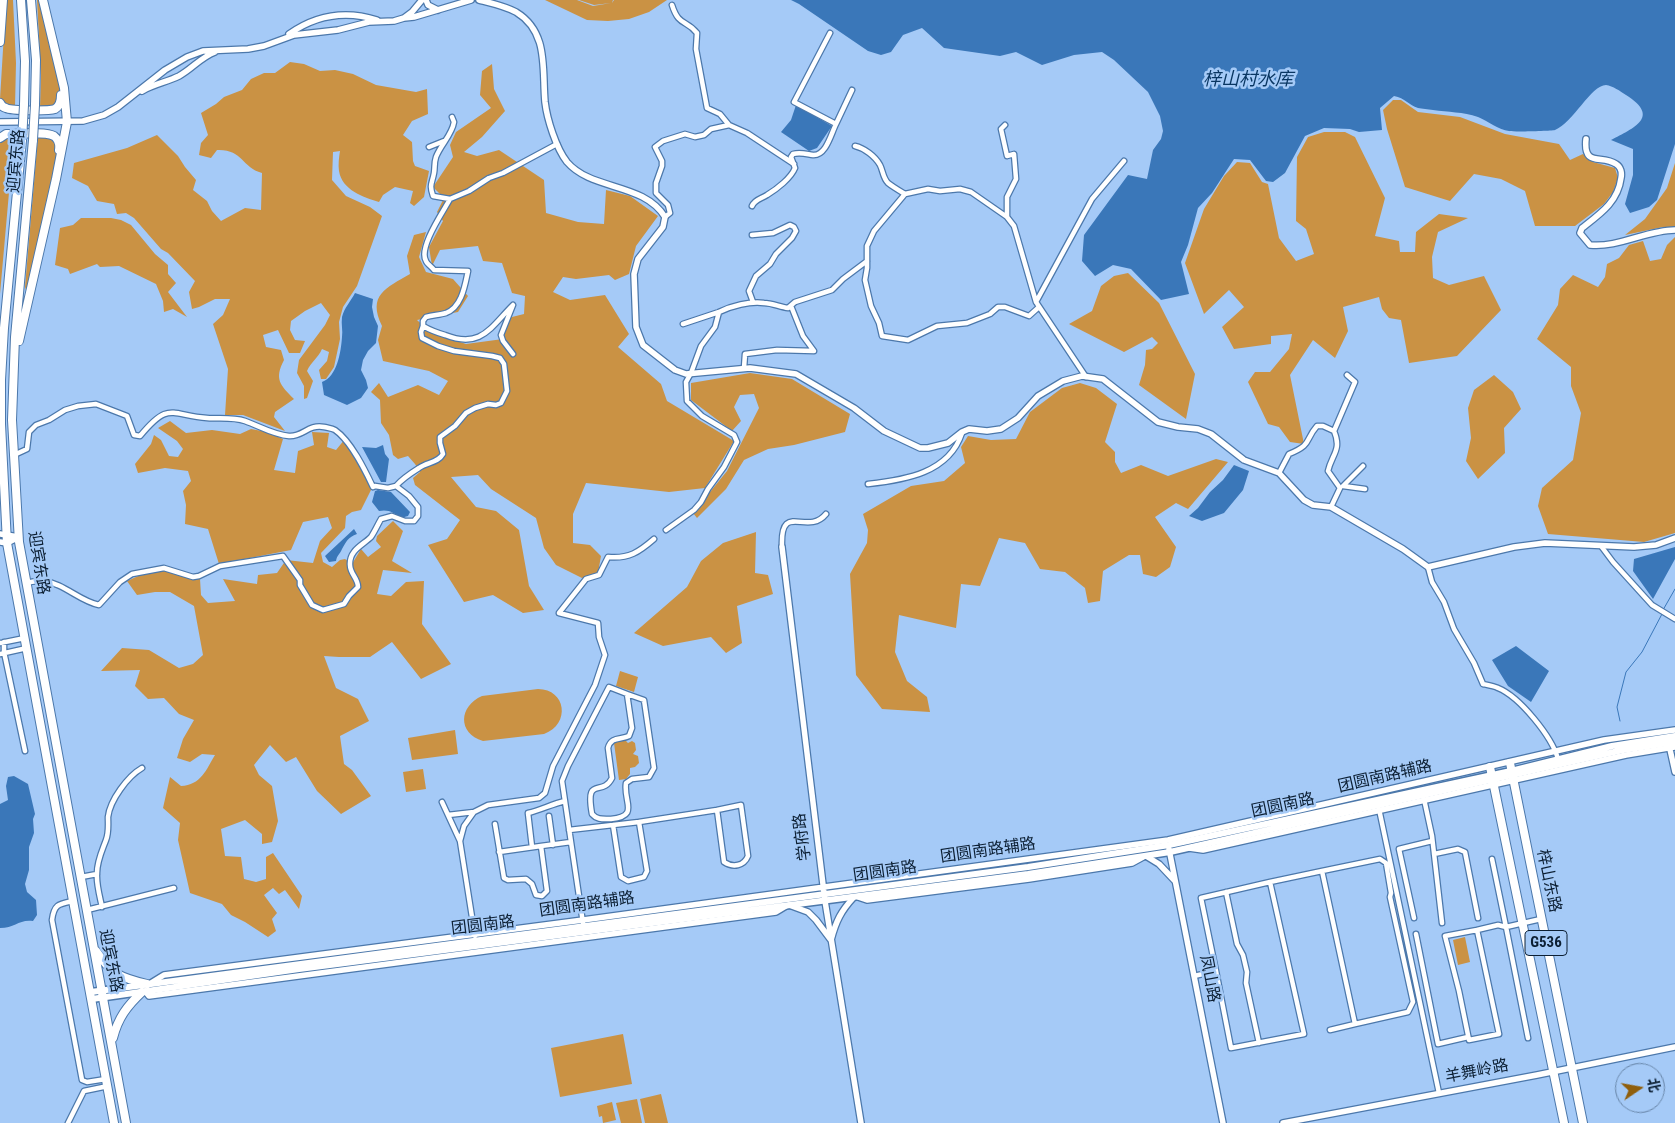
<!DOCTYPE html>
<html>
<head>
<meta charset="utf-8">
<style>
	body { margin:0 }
	#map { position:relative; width:1675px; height:1123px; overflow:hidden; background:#a5caf7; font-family:"Roboto Condensed","Noto Sans SC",sans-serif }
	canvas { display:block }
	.north { position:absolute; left:1615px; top:1063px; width:50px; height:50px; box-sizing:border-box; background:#a5caf7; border:1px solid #6886a9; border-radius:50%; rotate:78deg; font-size:14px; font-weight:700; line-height:20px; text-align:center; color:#0c1f33 }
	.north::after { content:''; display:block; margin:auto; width:18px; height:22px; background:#905f0c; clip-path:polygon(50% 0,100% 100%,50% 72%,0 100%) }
</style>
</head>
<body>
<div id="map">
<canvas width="1675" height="1123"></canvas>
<div class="north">北</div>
</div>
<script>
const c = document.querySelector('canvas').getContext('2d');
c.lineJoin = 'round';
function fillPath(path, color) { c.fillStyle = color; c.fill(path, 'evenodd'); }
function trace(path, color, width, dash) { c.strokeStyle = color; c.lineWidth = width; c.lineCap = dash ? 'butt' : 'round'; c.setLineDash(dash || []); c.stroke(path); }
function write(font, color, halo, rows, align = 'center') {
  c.font = font + ' "Roboto Condensed","Noto Sans SC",sans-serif'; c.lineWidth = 5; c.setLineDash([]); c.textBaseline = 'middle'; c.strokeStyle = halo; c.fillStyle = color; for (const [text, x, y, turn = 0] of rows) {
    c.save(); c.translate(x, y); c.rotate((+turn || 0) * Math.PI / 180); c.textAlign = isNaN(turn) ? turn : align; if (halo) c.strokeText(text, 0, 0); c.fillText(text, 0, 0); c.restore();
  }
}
fillPath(new Path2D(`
	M6,0H13L16,63L15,107L2,103L0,99Z
	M37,0H40L53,48L61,95L57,106L40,108L41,75Z
	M545,0H577L593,6L611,3L594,5L579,0H613L612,3L614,0H667L649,12L629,19L608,21L587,20Z
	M290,62L304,64L320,71L335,70L353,74L376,85L416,92L427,89L428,114L412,121L403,135L412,142L413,161L415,166L429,171L424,197L414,206L410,203L413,191L395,187L383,195L379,202C363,197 342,190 339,171C338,165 339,157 340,151L333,152L332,180L346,196L370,207L382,216L357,286L343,307L339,322L340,339L334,367L326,379H321L319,370L327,361L329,352L322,349C318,358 311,362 307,371L313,381L307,398L304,399V386L297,373L299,360L325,325L330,315L321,303L305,311L291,321L290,330L295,340L305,341L300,353H289L278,330L263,335L266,347L281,350L284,360C274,379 280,385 294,399L275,412L274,417L285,431L243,415H225L228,369L213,324L223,315L230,299H215L199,307L192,309L189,292L195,281L168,253L161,249L134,218L126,213L117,214L114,204L97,201L88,186L72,178L74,163L127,148L157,135L178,156L185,167L196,180L193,190L207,201L212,211L221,221L245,208L261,210L262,173C241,167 243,149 217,150L211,158L199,155L201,143L208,135L201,113L216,104L224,97L242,90L251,79L264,73H275Z
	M492,64L494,89L505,111L482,137L464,152L477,156L499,150L544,180L546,213L578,222L604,224L606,190L630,196L658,216L636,246L629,274L615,280L609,275L576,279L563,277L553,292L570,300L605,295L629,334L618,347L661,384L667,401L734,441L705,488L669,492L586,483L573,514V543L590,545L601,556L598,573L582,578L556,565L544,548L536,518L491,489L478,475L451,477L476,507L496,511L519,530L529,586L544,610L523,613L493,595L464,602L428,545L447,539L460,520L415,485L413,478L420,472L415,464L408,456L398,459L393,455L389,435L381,423L380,400L371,392L379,383L388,397L418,385L439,395L448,381L429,371L383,361L378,340L382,326C367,295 386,288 410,274L407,256L414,235L426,232L419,257L426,272L453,279L468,296L458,312L417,320L430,332L466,344L503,339L508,318L524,314L525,296L512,293L502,263L483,261L478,246L440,250L432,266L429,247L443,221L437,212L444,198L433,187L453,157L450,145L456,132L491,108L480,95L482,71Z
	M1393,100H1401L1418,112L1460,117L1505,134L1559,144L1570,160L1583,154L1593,162L1615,168L1618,178L1613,192L1604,204L1575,226H1535L1525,191L1501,179L1474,174L1450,201L1405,187L1387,129L1383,110Z
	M1324,132H1345L1355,137L1385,198L1375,236L1399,241L1400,252H1415L1416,232L1439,214L1468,218L1438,232L1432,257L1433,278L1449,285L1484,276L1501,310L1457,356L1409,363L1401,320L1389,318L1382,309L1379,297L1343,307L1348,331L1335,358L1313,340L1290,375L1304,444L1290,442L1279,427L1268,424L1248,382L1255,372H1270L1289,349L1292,334L1271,336V344L1234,349L1222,327L1244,307L1229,290L1204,314L1185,263L1204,209L1224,176L1237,162L1250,163L1262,182L1268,184L1279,238L1296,261L1314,254L1306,229L1296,221L1297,157L1308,137Z
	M14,136L0,294V140L2,138Z
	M38,136H48L56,140L58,149L54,178L28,288L26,290L25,287Z
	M1675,163V227H1663L1625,235L1645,219L1667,188Z
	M81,218H111L121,220L131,225L155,254L168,265V274L176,283L168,292L187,317L173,309L164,312L163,301L156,284L119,266L100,267L97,264L70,274L68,269L55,265L60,228L73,225Z
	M1675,237V533L1644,542L1548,534L1538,506L1542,488L1573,460L1581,413L1571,386V367L1537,339L1558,305L1560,289L1573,275L1598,287L1605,277L1607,264L1619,258L1629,245L1643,241L1650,261L1661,259L1667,245Z
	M1128,273L1159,303L1195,374L1186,419L1139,385L1145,365L1146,350L1152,349L1158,343L1152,337L1124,352L1069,324L1092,311L1101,286L1114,276Z
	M750,373L792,379L850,414L845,432L794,445L768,449L744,460L726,489L697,518L693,513L727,471L759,408L754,394L740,395L734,407L741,421L732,431L691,400V383Z
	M1494,375L1513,392L1521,409L1504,428L1505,453L1478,479L1466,461L1471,438L1468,408L1474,390Z
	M1080,383L1096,388L1117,404L1105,442L1115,452V462L1121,473L1141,465L1168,476L1216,459L1228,462L1188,509L1176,503L1155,517L1176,547L1170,567L1156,577L1143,574L1140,555H1129L1103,571L1100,601L1088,603L1085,588L1065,572L1040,569L1025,543L999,538L980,586L961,584L956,628L899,615L895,652L907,681L927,697L930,712L882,709L856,675L850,574L867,543L868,530L863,514L911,486L944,481L965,463L961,447L968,436L991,440L1016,439L1030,412L1062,388Z
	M170,421L186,433L212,430L240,434L251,429L267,432L283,439L274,470L295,473L298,451L314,445L312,432L329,433L327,447L336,450L345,439L368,473L371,490L361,510L352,512L346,516L345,528L321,553L323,562L332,567L340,560L345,559L352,564L361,549L368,557L381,547L376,541L377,536L393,521L403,531L392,561L412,573L383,570L377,594L391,596L406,582L424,581L422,624L451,664L421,679L392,642L370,657H339L324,656L336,688L358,699L369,721L340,736L344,764L352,770L371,796L341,814L317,791L296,757L286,762L270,745L254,765L259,775L272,786L278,821L272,842L262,844V834L245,820L221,829L225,856L241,857L244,879L256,882L266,879V857L273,853L302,896L299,909L285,890L279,894L273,888L264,895L277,913L272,919L276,931L268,937L245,922L231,915L222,904L190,893L178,840L180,823L163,808L170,777L181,786C201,785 206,770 215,755L202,754L190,762L177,758L183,739L194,720L179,714L164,698L148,699L135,686L140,670L101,671L122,648L149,650L179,668L193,664L203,655L194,606L170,592H155L137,595L127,581C135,578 145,572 153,570C166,567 186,577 200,579L201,595L208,603L235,601L223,579L257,584L258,575L277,573L286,560L313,563L320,541L332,528L328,517L303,522L291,550L219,564L208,529L185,524L186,505L183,491L191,481L188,471L165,468L138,473L135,464L151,444L154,435L161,440L169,456L178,457L183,449L177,441L158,428Z
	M756,532L755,573L768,575L773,594L737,606L742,643L726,653L711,637L663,646L634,633L687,587L701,561L723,543Z
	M620,671L638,677L634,692L616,686Z
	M538,689C566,689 571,724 544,734L483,741C457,733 459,706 482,696Z
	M455,730L458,754L412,760L408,738Z
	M625,740L628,743L632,741L635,743L636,750L633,754L638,756L639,763L635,767L630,768V774L626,779L619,780L614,743L616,741Z
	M423,769L426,789L406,792L403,772Z
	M1465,937L1470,962L1458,965L1453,940Z
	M623,1034L632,1084L560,1097L551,1048Z
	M661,1094L668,1123H645L640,1099Z
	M637,1099L642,1123H621L616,1103Z
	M612,1102L616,1120L603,1123L602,1116L599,1117L597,1106Z`), '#ca9244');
fillPath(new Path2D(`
	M791,0H1675V144L1657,200L1649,207L1630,213L1625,204L1633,175V149L1611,140C1634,128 1661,117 1626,95C1620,91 1613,86 1606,85C1591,85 1573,123 1555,130C1550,131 1515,132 1509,131C1499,130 1488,121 1478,117C1463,112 1448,112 1433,110C1428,109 1422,109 1418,108C1409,105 1405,98 1394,96L1380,108L1382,130L1359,132L1350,129L1324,128L1305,136L1285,173L1273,182L1266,181L1250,160L1234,159L1212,193L1198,208L1188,245L1181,262L1189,294L1161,300L1131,269L1113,265L1095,276L1082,261L1084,235L1128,175L1147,179L1153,150L1161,139L1163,131L1160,116L1148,92L1114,60L1102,52L1074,55L1042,65L1016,52L1000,56L944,48L922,28L903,35L891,52L881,55L868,51L799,4Z
	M796,105L832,126L817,148L809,151L781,132L791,120Z
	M355,293L373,299L372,307L374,317L378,326L376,343L368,351L363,360L361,370L366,380L368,388L361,398L347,405L324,395L322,382C337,377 341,352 342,337C343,331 341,324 342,317C344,308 351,301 355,293Z
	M383,445L385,454L389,459L386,482H381L362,447L376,448Z
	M1234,465L1249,471L1243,490L1224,513L1202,521L1189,516L1198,508L1210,492L1223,480Z
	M378,490L391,492L410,512L408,516L401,518C394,513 389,509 379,511L372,502L375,491Z
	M354,529L357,534C348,537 346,542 342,549C340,554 337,555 336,561L329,562L325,556Z
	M1675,547V559L1653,599L1633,571L1634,559Z
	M1516,646L1549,671L1531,702L1508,686L1492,660Z
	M14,776L28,784L35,814L33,819L34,833L29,847V870L25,884L27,892L36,900L37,915L33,921C19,919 15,928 0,928V804L8,800L6,786L8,777Z`), '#3a77b9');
trace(new Path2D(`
	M1663,610L1675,589
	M1620,721L1617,707L1626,672L1642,652L1662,614`), '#3a77b9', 1);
const minor = new Path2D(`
	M672,5C679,27 686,19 697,33L696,49L707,108L720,114L729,125L747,133L794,164
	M830,33L794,102L836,124L852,90
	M452,117L454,122C452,135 441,144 436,157C434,163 435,167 434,173C432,184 429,184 433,196L450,199L469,191L489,178L503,173L557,144
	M1005,125L1001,129L1007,156L1014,154L1016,179L1007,197V217L1014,226L1036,302
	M855,146C864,148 875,156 880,165C883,171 883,178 888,183C893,187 900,191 905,194
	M429,147L444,141
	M450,199C443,212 418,248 426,261C427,264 432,267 434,270L468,271C465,285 462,307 446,313C440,315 433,315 426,317L423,321V326C430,330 438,333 445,335C481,349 490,328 513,305L501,335L503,341L513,354
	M752,206C755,199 761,199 767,195C777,189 791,178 795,168L791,157L793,154C800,152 806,154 813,155C826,156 831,134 836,124
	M665,217L670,213L668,205L656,193V183L662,166V161L655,147L663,141L685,134L695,137L704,135L711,129L729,125
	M1007,217L971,192L960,189L940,191L928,189L905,194L874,231L867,246V268L865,280L871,306L879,323L882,336L908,340L937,326L967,323L990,314L998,307H1005L1029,316L1039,307
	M752,235L773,233L790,225L794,227L796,231L792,238L776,254L770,264L756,276L749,291L753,302
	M683,324L719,312
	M744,368L745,354L777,350L814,351L803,336L791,306
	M1086,377L1036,302L1092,199L1124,161
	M14,455L27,449L29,432L36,425L49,420L65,410L78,406L96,404L127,416L134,435L140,436C169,401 170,415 207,418C220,419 233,417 245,421C259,426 274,435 289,436C303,437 308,424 324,427C328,428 332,428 335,430C351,441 365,470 373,487L375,486L388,488L396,486C402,479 411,473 419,468C427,462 438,463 443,454L440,443V437L455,426L466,413L475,408L488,404L496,405L501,403L507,391L504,364L500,358L492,356L454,351L438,346L422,338L421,332L423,326
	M1279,473L1289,454C1313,444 1304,441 1317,426H1323L1334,431L1355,382L1347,375
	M868,484C905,480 949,473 962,433
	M1344,485L1363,466
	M1343,486L1365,489
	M1331,507L1340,488L1328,471C1332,454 1342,450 1334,431
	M666,530L694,510L701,502L708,489L724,467L737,442L734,435L702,416L687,401L686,382L691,373L701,346L715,327L719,312C731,306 750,301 764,303C772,303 780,307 788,308L795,302L832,290L843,279L867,261
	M1601,546L1613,562L1652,605L1675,619
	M782,547C780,500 807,537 826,514
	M1428,567L1432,582L1444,602L1454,629L1474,663L1483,684C1488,685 1494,686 1498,688C1520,697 1552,737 1558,759
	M26,583C31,582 38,580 43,581C64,583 79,601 99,605L120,582L132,574L164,568L193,577L199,576L220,566L283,556L300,580V585L312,605L323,610L344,604L349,596L358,587C358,578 350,574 350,565C349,550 363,545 371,537C375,531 378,524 381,519L392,516L405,521H414L418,516V507L409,496L396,486
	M4,642V652L25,751
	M0,643L25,638
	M0,654L27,648
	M1424,799L1432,836L1442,923
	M442,802L460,841
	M1379,809L1439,1093
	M448,815L474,812
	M549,816L553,845
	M639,822L717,810L724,862C733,868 744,866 748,856L741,805L717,810
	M495,824L504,878L508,880L526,879L532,884L536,895L542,896L547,891L541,846L571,842L583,923
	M569,830L613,825L621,877L628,881L644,877L647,871L639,822L613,825
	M571,842L562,781L568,766L609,687L627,694L632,728L629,736C621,740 611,736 608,748L612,778C602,798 585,774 592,814C597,820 603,819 611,819C640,816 623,802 626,783L632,779L649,777L654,768L644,700L627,694
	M532,847L528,813C541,810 552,804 565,801
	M499,852L541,846
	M1434,854L1458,849L1465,852L1478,918
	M1492,859L1506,927L1541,919
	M1322,871L1380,859L1386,863L1391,893L1390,897L1413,1002L1408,1012L1355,1024
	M81,877L97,874
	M1270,882L1322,871L1355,1024L1330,1030
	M1226,892L1237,944L1243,955L1247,972L1246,983L1259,1043
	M73,901C59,904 54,904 52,920L82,1080L87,1082L106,1079
	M102,907C100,897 96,884 97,873C97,861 102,851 106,840C109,832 108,825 108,817C110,800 128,776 142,768
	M87,910L174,888
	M1414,918L1399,849L1432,841
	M1477,930L1445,936L1459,991L1469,1040L1499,1034L1477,930L1498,925L1506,927L1528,1038
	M1416,934L1438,1044L1468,1037
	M475,936L460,841L464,826L474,812L488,805L539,798L545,793L553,766L595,685L605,655L599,637L598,623L559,613L586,579L599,575L608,557C629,559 639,552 654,539
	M1194,976L1216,971L1201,898L1270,882L1304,1034L1231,1048L1216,971
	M68,1123L84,1091L108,1086`);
const tertiary = new Path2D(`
	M426,0L428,5L438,10
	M479,0C491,3 505,6 516,12C549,32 542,69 545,102C547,119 556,148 567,162C592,191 643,182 665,217L663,227L638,259L634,274L636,327L643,345L675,370L686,374L750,368L796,374L854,408L884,431L920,448H928L948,443L962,432L969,429L987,431L1001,429L1018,418L1038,396L1063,381L1082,376L1103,379L1158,422L1178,427L1198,429L1211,434L1244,460L1279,473L1304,500L1313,505L1331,507L1403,549L1428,567L1514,547L1545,543L1634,547L1656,545L1675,538
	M404,18L414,17L471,0
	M289,34C316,15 345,10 377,20
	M142,91C154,84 167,82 179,76C192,69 201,57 215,52
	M0,122L83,121L104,115L118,107L165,70L187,57L203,51L248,49L264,46L294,35L338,30L369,22L394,21L404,18L412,12L422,0
	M1586,139C1583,168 1602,154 1616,164C1621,167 1622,173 1621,178C1618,202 1600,214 1582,228L1580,233L1590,245C1618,248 1647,230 1675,230
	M0,534L19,537
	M0,542L7,543L19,537
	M782,547L825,901L861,1123
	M1669,745L1675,772
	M1189,848L1203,850L1626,755L1675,747
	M1169,849L1223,1123
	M1146,856L1159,864L1175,881
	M858,897L867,900L1029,879L1132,863L1143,857
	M789,905L808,912L816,920L831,940C836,921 841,911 854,897
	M151,983L164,975L583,920L1168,840L1604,740L1675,730
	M145,991L149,996L776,912L786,906
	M1283,1123L1537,1075L1675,1047`);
const secondary = new Path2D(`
	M91,992L1028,867L1169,845L1511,771L1612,746L1675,736
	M92,999L299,969L1028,874L1170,852L1623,750L1675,742`);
const trunk = new Path2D(`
	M21,0L25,61L24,105
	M31,0L36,60L35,105
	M0,42L3,0
	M0,103C2,106 2,107 6,108C12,111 49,111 55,109C60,106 61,101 61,95
	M0,138L6,134C16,134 46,131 54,136C59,140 60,144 59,150
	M22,140L4,328L1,380V424L7,543L114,1123
	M33,140L15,337L12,420L19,542L126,1123
	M19,341L56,179L67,122L64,88L43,0
	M1510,763L1583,1123
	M1490,767L1564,1123
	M96,951C111,974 121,978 147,984
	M113,1038C118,1018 127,1006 142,992`);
trace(minor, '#4c78ab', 7);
trace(tertiary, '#4c78ab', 8);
trace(secondary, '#4c78ab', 9);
trace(trunk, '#4c78ab', 10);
trace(minor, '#fff', 4.5);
trace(tertiary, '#fff', 5.5);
trace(secondary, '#fff', 6);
trace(trunk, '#fff', 8);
const trunkBridge = new Path2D(`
	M22,140L24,105
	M33,140L35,105`);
trace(trunkBridge, '#4c78ab', 10, []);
trace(trunkBridge, '#fff', 8);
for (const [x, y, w] of [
	[1546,943,42]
]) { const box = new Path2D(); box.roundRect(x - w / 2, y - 12.5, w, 25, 4); c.fillStyle = '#a5caf7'; c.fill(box); trace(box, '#0c1f33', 1); }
write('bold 15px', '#0c1f33', null, [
	["G536",1546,943]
]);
write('16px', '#0c1f33', '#a5caf7', [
	["迎宾东路",17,161,-85],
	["迎宾东路",38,563,81],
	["团圆南路辅路",1385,777,-13],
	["团圆南路",1283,806,-12],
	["学府路",803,837,-97],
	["团圆南路辅路",988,851,-8],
	["团圆南路",885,872,-8],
	["梓山东路",1548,881,78],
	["团圆南路辅路",587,905,-8],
	["团圆南路",483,926,-7],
	["迎宾东路",110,961,79],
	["凤山路",1209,979,79],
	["羊舞岭路",1477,1072,-11]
]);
write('italic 18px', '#093662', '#a5caf7', [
	["梓山村水库",1248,80]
]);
</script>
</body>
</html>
